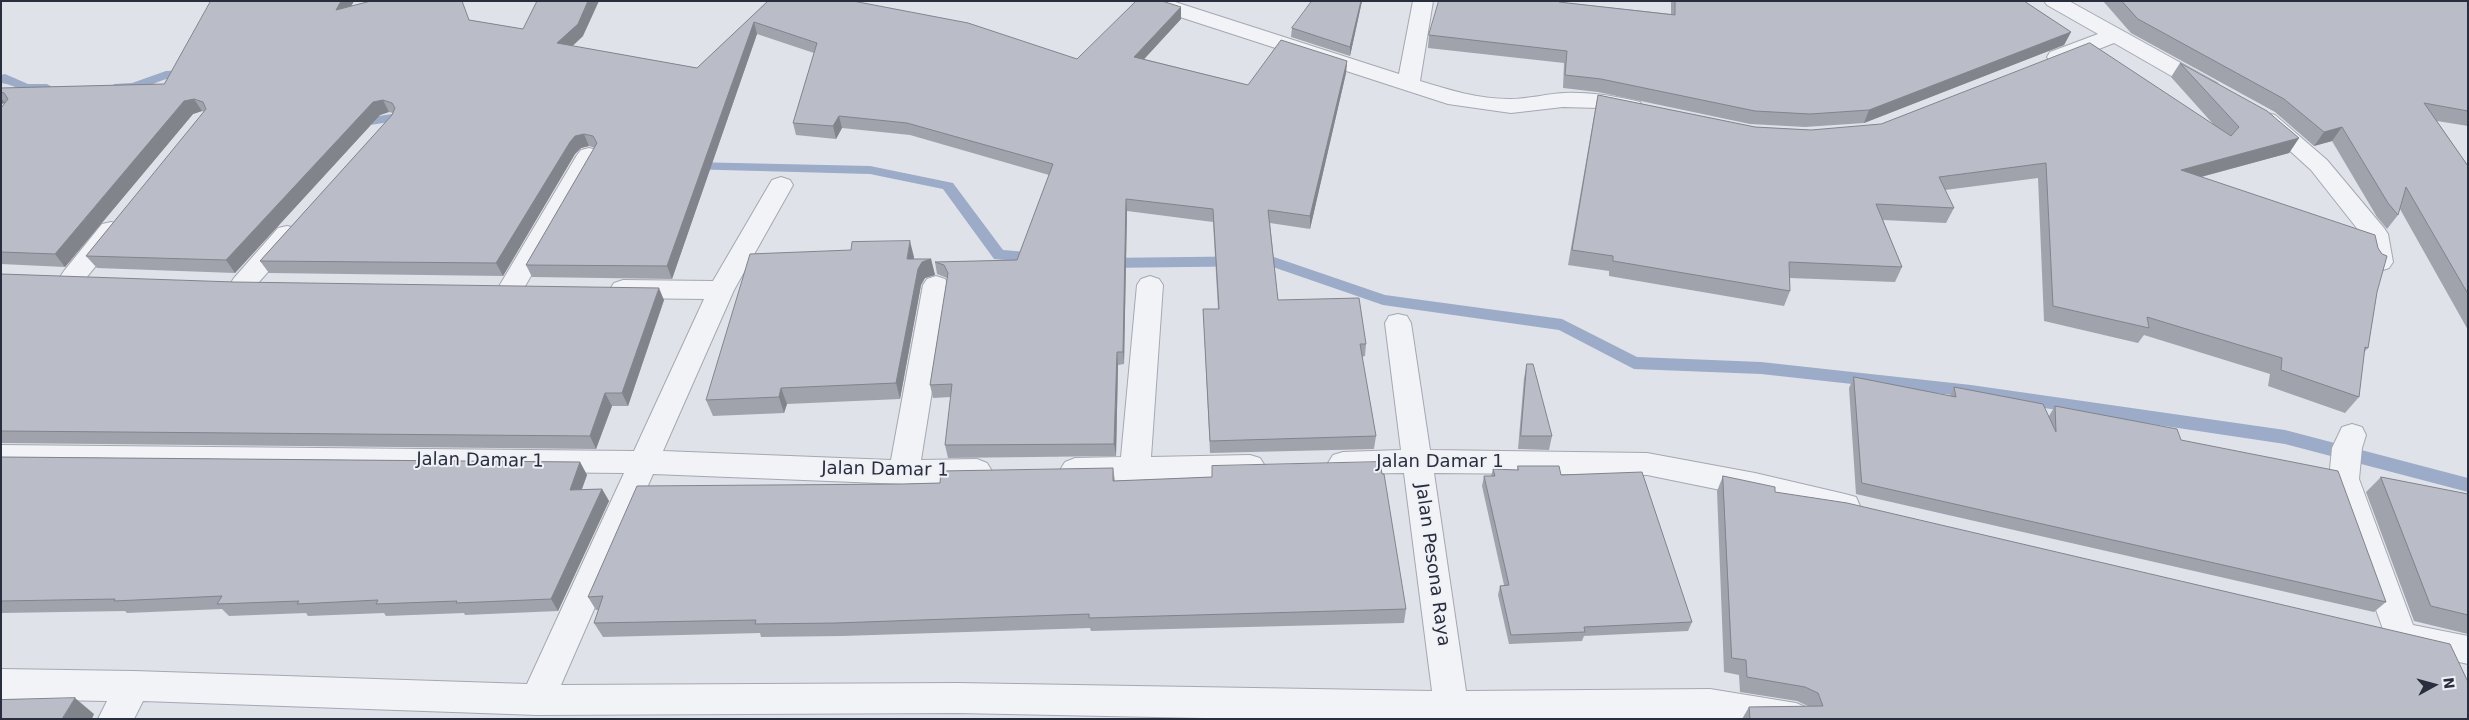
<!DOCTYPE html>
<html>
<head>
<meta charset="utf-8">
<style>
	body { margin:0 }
	#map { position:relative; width:2469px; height:720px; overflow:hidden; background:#dfe2e8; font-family:"DejaVu Sans",sans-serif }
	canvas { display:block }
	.frame { position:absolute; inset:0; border:2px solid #292e3f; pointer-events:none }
	.north { position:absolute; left:2409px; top:660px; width:50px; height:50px; -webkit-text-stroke:4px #eff1f6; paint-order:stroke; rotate:83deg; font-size:14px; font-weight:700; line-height:20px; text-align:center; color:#292e3f }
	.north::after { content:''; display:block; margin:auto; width:18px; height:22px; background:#292e3f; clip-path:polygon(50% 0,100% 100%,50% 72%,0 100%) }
</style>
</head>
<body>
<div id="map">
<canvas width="2469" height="720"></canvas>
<div class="frame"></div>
<div class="north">N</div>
</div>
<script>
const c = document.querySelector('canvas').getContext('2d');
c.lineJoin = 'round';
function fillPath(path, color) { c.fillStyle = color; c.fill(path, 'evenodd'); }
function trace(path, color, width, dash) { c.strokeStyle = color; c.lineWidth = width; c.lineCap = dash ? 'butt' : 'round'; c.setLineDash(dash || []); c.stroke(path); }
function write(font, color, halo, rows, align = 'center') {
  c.font = font + ' "DejaVu Sans",sans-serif'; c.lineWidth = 4; c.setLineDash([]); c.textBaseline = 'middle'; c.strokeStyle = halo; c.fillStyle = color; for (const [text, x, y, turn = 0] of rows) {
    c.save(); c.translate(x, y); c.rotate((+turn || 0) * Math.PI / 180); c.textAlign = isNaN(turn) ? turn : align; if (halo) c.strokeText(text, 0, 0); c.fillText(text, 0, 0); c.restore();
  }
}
fillPath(new Path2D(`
	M190,70L195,71L196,74L195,77C185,79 175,77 166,79C152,83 125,101 112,87L114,84L132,83L166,71Z
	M5,74L28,84H47L54,88C40,103 16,84 1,83V75Z
	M356,106L373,117L410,111L417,115L410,119L370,125L351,113L349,110L351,107Z
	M690,162L870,166L953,183L1003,250L1039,253L1047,258L1039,263L994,259L943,189L870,174L685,169L683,166L685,163Z
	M1271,256L1385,295L1562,319L1637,357L1761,362L1971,385L2285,430L2468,478V492L2285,444L1971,397L1761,374L1634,369L1559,330L1383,305L1270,266L1104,268L1096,263L1104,258Z`), '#9babc8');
const street = new Path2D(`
	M1140,1H1172L1399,74L1413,1H1433L1420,81C1449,90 1479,99 1510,99C1528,99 1546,94 1564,93C1589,92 1615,96 1640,102L1643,107L1640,112L1632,114L1598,108L1563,107L1511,113L1448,104L1143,5Z
	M2044,1H2069L2217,83L2220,88L2217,93L2209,95L2201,93L2114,43L2066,62L2058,63L2050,62L2047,57L2050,52L2098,34L2047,5Z
	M2267,113L2275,115L2327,160L2384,228L2388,234L2393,262L2389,268L2380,271L2371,268L2367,262L2363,236L2311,170L2256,120L2259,115Z
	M589,148L597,150L601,155L524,288L520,294L511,297L502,294L498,288L577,155L581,150Z
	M781,177L790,180L793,185L734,290L663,451L891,460L923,285L927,279L936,276L945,279L949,285L921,460L977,459L987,463L992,471L987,479L977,483L904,484L653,474L561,685L957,683L1432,691L1404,473L1343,474L1333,471L1328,463L1333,455L1343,452L1401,450L1385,323L1389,316L1398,314L1407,316L1411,323L1430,450L1647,453L1755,473L1845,494L1856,497L1860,506L1856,515L1845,518L1755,497L1647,475L1434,473L1466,691L1710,689L1796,703L1808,708L1813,719H1254L957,713L537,715L143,701L134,719H98L107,701L1,699V669L134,671L527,684L624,473L1,467V445L634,451L704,299L623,298L614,295L610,289L614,283L623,280L713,281L769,185L772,180Z
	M111,222L120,224L123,230L120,236L82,283L73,286L64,283L60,277L64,271L102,224Z
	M287,226L296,228L300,234L296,240L252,290L243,293L234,290L230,284L234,278L278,228Z
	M1150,276L1159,279L1163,285L1151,457L1250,455L1260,458L1265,466L1260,474L1250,477L1075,482L1065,478L1060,470L1065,462L1075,458L1121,457L1137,285L1141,279Z
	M2352,424L2362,427L2366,435L2362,448L2359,479L2413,625L2468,636V664L2389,646L2329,479L2332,448L2342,427Z`);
trace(street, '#a5a8b2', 2);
fillPath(street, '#f2f3f7');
fillPath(new Path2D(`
	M354,1L351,6L470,20L523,29L583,36L572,46L697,68L768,1L1077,59L1181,7V19L1144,59L1248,85L1347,61L1346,73L1310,229L1270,223L1278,300L1366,344L1365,356L1362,357L1376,436L1374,449L1210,453L1203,309H1218L1213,222L1127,211L1124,364L1118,365L1116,456L948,458L945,445L951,397L933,398L930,385L947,279V278L937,274L935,262L1017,260L1049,175L910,135L842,128L836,139L796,135L793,123L814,53L757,34L672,279L532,277L526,265L595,148L589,146L581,148L575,154L503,276L269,273L260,261L392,115L393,113L389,112L380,115L235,273L97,268L86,256L204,112L202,111L193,114L65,267L1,264V108L5,103L1,104V88L164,84Z
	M1362,1L1350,56L1291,37L1292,28Z
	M1671,1H2024L2071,32L2064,45L1864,123L1805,127L1750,124L1598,92L1563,88L1564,63L1428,48L1429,35L1559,2L1671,14Z
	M2103,1H2468V126L2437,121L2468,166V330L2400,209L2398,215L2387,229L2377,217L2332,141L2314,146L2275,112L2131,33Z
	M2180,63L2299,138L2289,153L2201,177L2377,292L2368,348L2364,352L2359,397L2345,413L2268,386L2270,374L2144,335L2138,343L2044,321L2038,178L1945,190L1954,208L1946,223L1883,220L1902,267L1895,282L1790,278V291L1784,306L1609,276V271L1568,265L1595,110L1598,95L1755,127L1811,130L2214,125L2171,77Z
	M914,257V259H931L935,275L925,278L921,285L900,399L787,404L784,413L713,416L706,400Z
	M1,274L664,300L628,406H612L596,449L1,443Z
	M1527,364L1552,436L1549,450L1518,449L1524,378Z
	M1854,377L1950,396L1954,387L2049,416L2055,406L2181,440L2386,602L2374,612L1856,494L1849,388Z
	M1,457L580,462L587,475L582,489H602L609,501L558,611L465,615L464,613L386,616L384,613L308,616L306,613L229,616L222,609L127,613L125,611L1,613Z
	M1212,466L1406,609L1404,623L1091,631L1090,628L842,636L761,637L760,633L603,637L594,623L599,610H596L588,597L903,484L940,483L1113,468L1115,481L1212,477Z
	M1518,466L1561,475L1692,622L1688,631L1584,636L1582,641L1509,644L1498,595L1500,586L1504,585L1482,486L1484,476H1491L1493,469L1517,470Z
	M1723,476L1775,492L2468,719H1742L1749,707L1808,706L1797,701L1740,692L1739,675L1724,672L1717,491Z
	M2381,477L2468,494V634L2414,621L2366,492Z`), '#a0a3ac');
fillPath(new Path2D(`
	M341,1H354L343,22L336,10Z
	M588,1H599L583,36L562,56L557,43Z
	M1361,1H1362L1350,56V47Z
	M1181,7V19L1135,69L1134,57Z
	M754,22L757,34L672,279L667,266Z
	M2071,32L2064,45L1864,123L1869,110Z
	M1347,61L1346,73L1310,229V216Z
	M1,98L5,103L1,104Z
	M194,99L202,111L193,114L65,267L55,254L184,101Z
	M383,100L389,112L380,115L235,273L226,260L373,102Z
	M839,116L842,128L836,139L833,126Z
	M2342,127L2332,141L2314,146L2324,132Z
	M584,134L589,146L581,148L575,154L503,276L496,263L570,142L575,136Z
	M2299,138L2289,153L2171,185L2181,170Z
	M1126,199L1127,211L1124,364L1123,352Z
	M910,241L914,257L911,275L907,259Z
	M931,259L935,275L925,278L921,285L900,399L896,383L918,269L922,262Z
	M659,288L664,300L628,406L622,393Z
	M1117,352L1118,365L1116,456L1114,444Z
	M781,388L787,404L784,413L779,397Z
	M605,393L612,406L596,449L590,436Z
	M580,462L587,475L577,502L570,490Z
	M602,489L609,501L558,611L551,599Z
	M75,698L94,714L92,719H62Z`), '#82848c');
const building = new Path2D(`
	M211,1H341L336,10L371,1H462L469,20L523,29L537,1H588L578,24L557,43L697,68L768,1H853L968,23L1077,59L1136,1H1162L1181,7L1134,57L1248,85L1281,40L1347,61L1310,216L1268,210L1278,300L1359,298L1366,344H1360L1376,436L1210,441L1203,309H1219L1213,209L1126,199L1123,352H1117L1114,444L945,445L952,384L930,385L948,273L944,265L935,262L1017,260L1053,164L907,123L839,116L833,126L793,123L817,43L754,22L667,266L526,265L597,143L593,136L584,134L575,136L570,142L496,263L260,261L392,115L395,108L392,103L383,100L373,102L226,260L86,256L206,109L203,102L194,99L184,101L55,254L1,252V108L8,99L4,93L1,92V88L164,84Z
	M1312,1H1361L1350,47L1292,28Z
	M1439,1H1559V2L1675,15V1H2024L2071,32L1869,110L1810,114L1755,111L1601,79L1565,75L1567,51L1429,35Z
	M2122,1H2468V111L2424,103L2468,166V294L2406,187L2398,215L2388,203L2342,127L2324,132L2284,99L2138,19Z
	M2090,43L2231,136L2239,127L2180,63L2267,111L2299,138L2181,170L2375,235L2378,248L2382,254L2387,256L2377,292L2368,348L2365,347L2359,397L2281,370L2282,358L2147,317L2149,328L2053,306L2046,163L1939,177L1954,208L1876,204L1902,267L1789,262L1790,291L1613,261V256L1572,250L1598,95L1755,127L1811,130L1881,124Z
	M910,241L907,259H931L922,262L918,269L896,383L781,388L779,397L706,400L750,254L851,250L852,242Z
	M1,274L234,282L659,288L622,393H605L590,436L1,431Z
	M1527,364H1533L1552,436H1521Z
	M1854,377L1956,397L1954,387L2043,404L2056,432L2055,406L2177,429L2181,440L2338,471L2386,602L1862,483Z
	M1,457L580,462L570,490L602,489L551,599L456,603L457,601L376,604L378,600L297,604L299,601L217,604L222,596L114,601L115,599L1,601Z
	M1380,462L1382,474H1384L1406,609L1089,618V614L836,623L755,624L756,620L594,623L603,596L588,597L637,486L903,484L940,483L941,471L1113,468V481L1212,477V466Z
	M1518,466H1559L1561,475L1642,472L1692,622L1584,627L1585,632L1511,635L1500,586L1509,585L1484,476H1495L1493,469L1518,470Z
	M1723,476L1775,487V492L1847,503L2450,644L2468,682V719H1750L1749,707L1823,706L1818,693L1805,687L1747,677L1746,660L1732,658Z
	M2381,477L2468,494V615L2431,606Z
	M75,698L62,719H1V700Z`);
fillPath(building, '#babdc8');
trace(building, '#82848c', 1);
write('18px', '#292e3f', '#eff1f6', [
	["Jalan Damar 1",480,461,1],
	["Jalan Damar 1",1440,462],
	["Jalan Damar 1",885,470,1],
	["Jalan Pesona Raya",1432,565,82]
]);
</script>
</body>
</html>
